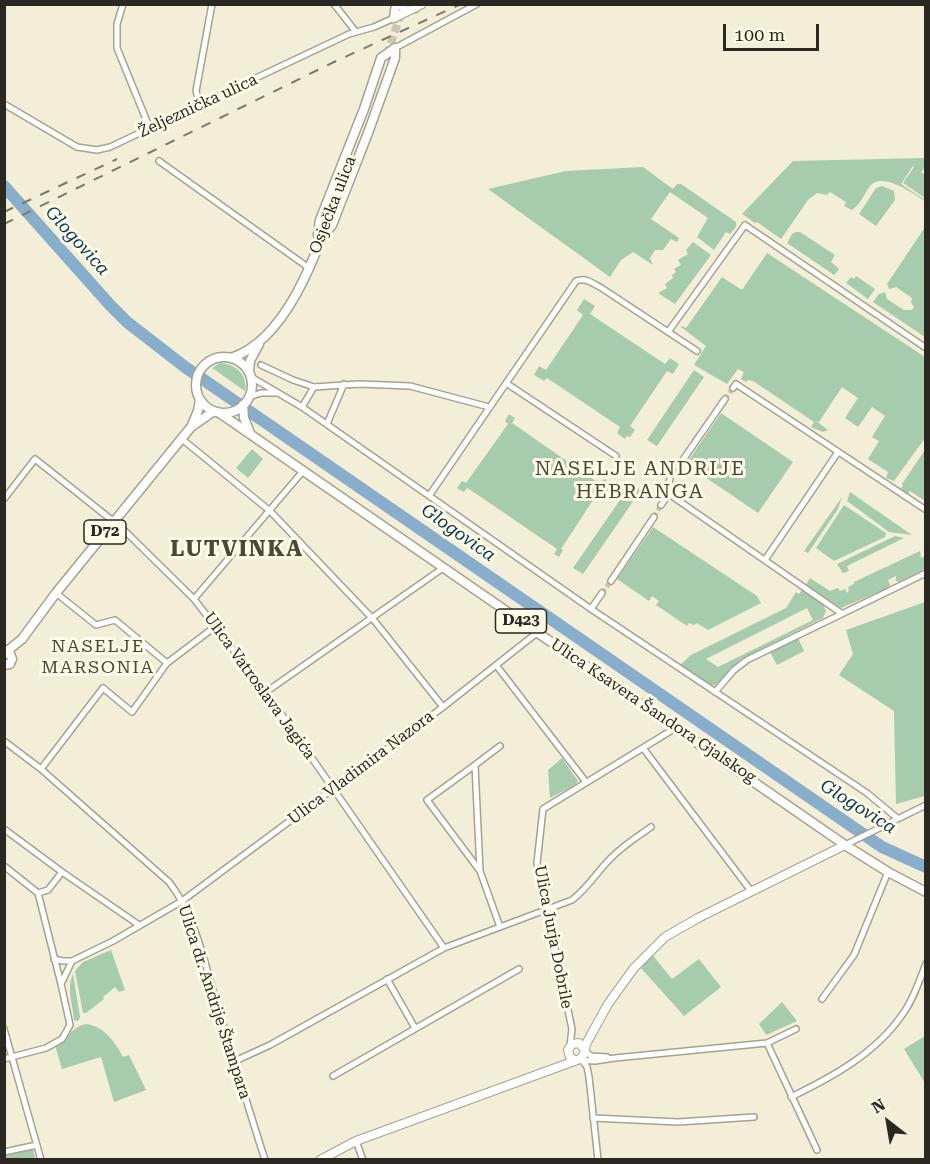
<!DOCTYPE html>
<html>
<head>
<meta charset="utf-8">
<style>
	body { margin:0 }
	#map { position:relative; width:930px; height:1164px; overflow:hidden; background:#f2eed7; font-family:"Roboto Serif",serif }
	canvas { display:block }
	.frame { position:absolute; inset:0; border:6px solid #2a2820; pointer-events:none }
	.north { position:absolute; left:858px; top:1092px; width:60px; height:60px; -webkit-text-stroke:4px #fefbe9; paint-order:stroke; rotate:329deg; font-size:16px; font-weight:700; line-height:24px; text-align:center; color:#2a2820 }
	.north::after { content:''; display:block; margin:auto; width:21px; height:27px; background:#2a2820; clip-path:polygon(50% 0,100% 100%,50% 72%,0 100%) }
	.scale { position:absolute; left:723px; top:24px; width:96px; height:27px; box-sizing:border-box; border:3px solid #2a2820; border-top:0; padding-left:8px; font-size:18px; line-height:21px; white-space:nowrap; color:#2a2820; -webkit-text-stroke:4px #fefbe9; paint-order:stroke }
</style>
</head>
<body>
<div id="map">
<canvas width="930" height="1164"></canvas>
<div class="frame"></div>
<div class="north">N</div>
<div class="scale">100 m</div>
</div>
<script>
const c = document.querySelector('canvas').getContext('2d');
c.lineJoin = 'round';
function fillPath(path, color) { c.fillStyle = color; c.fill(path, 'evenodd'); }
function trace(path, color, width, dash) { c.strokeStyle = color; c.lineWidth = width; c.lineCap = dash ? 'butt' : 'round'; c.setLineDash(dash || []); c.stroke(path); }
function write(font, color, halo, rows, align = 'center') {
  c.font = font + ' "Roboto Serif",serif'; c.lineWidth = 6; c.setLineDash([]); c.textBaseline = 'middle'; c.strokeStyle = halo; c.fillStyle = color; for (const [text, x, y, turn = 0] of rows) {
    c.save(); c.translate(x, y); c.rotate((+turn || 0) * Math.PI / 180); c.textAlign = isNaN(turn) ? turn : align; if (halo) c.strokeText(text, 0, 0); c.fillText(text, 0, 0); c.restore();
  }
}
fillPath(new Path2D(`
	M925,158V167L921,172L925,175V198L903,183L914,167L913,166L901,184L925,200V201C913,193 881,171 870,186C864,194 861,204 852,210L844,206L846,202L830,192L827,195L817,193L808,200L781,239L757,222L755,223L742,214L793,161Z
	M643,167L673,189L677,184H681L736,222V227L730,234L726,232L714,250L697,237L708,218L670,192L651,219L679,238L677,242L671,239L663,250H655L650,258L653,265L633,252L621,260L610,277L488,189L566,171Z
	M882,186L894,191L895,200L876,226L859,214L876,188Z
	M925,227V337L873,302L879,294L885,292L887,299L904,310H912L914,307L911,302L912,298L896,287L889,289L887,284Z
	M796,232H800L835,255L831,262L839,269L834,275L787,243L792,234Z
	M693,242L711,255L675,304L658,293L667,288L665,284L673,278L672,275L676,272L674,269L681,265L678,260L688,254L686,250Z
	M767,253L925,357V438L894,481L886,478L888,472L868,459L879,441L872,437L885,416L872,407L858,427L845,418L858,398L842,387L819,422L815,420L828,430L823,432L811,427L814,422L753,381L748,380L746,382L741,379L744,372L738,369L727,384L694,365L706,346L681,327L682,326L686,328L722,277L742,290Z
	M856,276L875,289L868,299L846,283L851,277L854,279Z
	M584,299L595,306L590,314L665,364L670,358L679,364L673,374L667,371L630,426L635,430L630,437L627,436L625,439L617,433L620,427L547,378L544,381L534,375L539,366L546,370L583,315L577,310Z
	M220,363C236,364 248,375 245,391L212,368Z
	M694,370L704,377L657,446L647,440Z
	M721,413L793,462L758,513L686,464Z
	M509,414L515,418L512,423L600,484L604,479L612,484L608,492L604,489L602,493L599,491L561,549L563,550L559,557L554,554L557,549L475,493L467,488L464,492L457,488L462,481L466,483L508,424L505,421Z
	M252,449L263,459L248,478L236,468Z
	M925,450V501L910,491L908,494L901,489L903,485L902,484Z
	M631,484L641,490L583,574L573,568Z
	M850,492L912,535L889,532L847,501Z
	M842,497L838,509L808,553L804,551Z
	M844,505L886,533L885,537L834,561L816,548Z
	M653,527L757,596L761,603L708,630L697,623L694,625L689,623L687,626L656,605L659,601L652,596L649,601L617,579Z
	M895,536L904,538L847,566L849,571L843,573L837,564Z
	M920,551L921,558L925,556V569L899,582L896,581V576L888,580L890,585L888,588L841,608L806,585L810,578L830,591L838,588L840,591L845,589L847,593L849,590L848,587L854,584V582Z
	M802,590L823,604L826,611L823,618L741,659L716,685H712L680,665L691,655L786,608L796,592L799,594ZM807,608L813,620L718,667L706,659Z
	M925,602V796L896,804L894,711L839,675L853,654L846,630Z
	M798,638L804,651L777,665L770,652Z
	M562,758L578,781L575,785L550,798L548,770Z
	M111,950L125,990L119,992L115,987L103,997L104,999L86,1013H83L75,971L83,962Z
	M651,953L672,979L699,959L721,987L684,1016L640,967Z
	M73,974L80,1017L79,1020L76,1021L74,1020C73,1004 66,989 73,974Z
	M782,1002L797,1021L766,1035L759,1024Z
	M86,1024C104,1026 115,1042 123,1057L129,1055L146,1090L114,1102L101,1057L62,1069L55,1045C68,1039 71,1027 86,1024Z
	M925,1036L926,1082L925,1083L904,1049Z
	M33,1149L35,1158L5,1159L4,1155Z`), '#a7ccad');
trace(new Path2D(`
	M4,186L110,305L127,322L185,367L863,834L882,847L926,867`), '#88aecc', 12);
trace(new Path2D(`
	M725,399L733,388
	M670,479L678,467
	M654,517L661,505
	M602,593L611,581`), '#cac6b2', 5, [5, 2.5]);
trace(new Path2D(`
	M387,55L402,10`), '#cac6b2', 8, [8, 4]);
const minor = new Path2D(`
	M123,4L117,24V48L150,129
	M334,4L356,32
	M395,48L477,4
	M4,104L77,147L97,150L110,147L349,34L374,27L394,18
	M200,105L196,91L212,4
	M159,161L309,268
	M668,332L745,225L926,348
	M261,365L293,380L314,387L359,384L410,386L489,407
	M251,377L302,407L591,609L867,793L897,818
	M506,383L616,456
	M733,388L736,384L926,510
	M249,397L261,393H276
	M302,407L314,387
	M327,424L344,384
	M182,439L270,511L373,619L443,707
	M678,467L725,399
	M669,494L667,489L670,479
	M429,496L576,281C585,277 592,283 600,287L697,351
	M4,499L35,459L123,529L194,599L266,692L444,948
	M661,505L669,494L841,613
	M765,560L838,452
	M611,581L654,517
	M194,599L303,471
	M591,609L602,593
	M167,663L216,626
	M496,665L586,782
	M266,692L443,568
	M715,692L734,670L747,660L926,573
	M4,741L41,769L169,882C195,915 204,961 216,1001C232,1054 248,1107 265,1160
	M643,748L751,891
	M475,765L500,746
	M41,769L103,688L132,712L167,663L115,620L96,625L56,593
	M4,829L62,872L139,925
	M845,845L926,805
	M4,866L38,893L61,984
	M480,871L427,800L475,765L480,871L500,927
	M38,893L48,890L62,872
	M54,959L63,961H72
	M387,979L415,1028
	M822,999L854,955L888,872
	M4,1029L41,1160
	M767,1043L796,1029
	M570,1046L572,1029L537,863L543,809L677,727
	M585,1051L591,1056L607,1057
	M4,1059L46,1048L62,1039L70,1025L61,984L72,961L113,941L182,901L443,707L538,632
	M579,1060L595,1061L615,1058L767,1043L817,1150
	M235,1061L270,1045L444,948L572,900C587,889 597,872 610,859C622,846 637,837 651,827
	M583,1061L587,1067L589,1077L598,1160
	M333,1076L519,969
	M791,1097C832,1077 875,1054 902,1015C913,1001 919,981 926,964
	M593,1118L678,1122L754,1117
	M356,1141L363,1160
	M4,1152L37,1145`);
const secondary = new Path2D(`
	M394,18L422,4
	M585,1050L586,1044L608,1004L634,968L665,937L698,918L845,845
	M320,1160L356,1141L580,1059L584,1054L585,1050L579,1043L572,1044L568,1050L570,1057L574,1060`);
const primary = new Path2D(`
	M413,4L415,8
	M403,7L404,4
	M394,18L396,4
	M395,48V58L368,133L332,225L319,241L318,234L320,220L364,109L381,58Z
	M196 385a28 28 0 1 1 56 0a28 28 0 1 1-56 0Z
	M231,358C294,337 322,235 343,178
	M249,372L250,361L259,344
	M243,405L244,418L250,433
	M218,412L845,845L888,872L926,892
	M192,425L198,411L200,400
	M6,652L22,639L56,593L191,427L214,411
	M4,653L10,654L12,659L10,664L4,665`);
trace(minor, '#a6a28d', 8);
trace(secondary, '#a6a28d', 10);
trace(primary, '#a6a28d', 11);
trace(minor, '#fff', 5);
trace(secondary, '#fff', 8);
trace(primary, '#fff', 8);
trace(new Path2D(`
	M4,212L117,159
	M4,224L334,62L461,4`), '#7d7a6c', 2, [10, 10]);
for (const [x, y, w] of [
	[105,532,42],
	[521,621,51]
]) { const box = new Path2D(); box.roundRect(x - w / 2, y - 12, w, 24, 4.5); c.fillStyle = '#fefbe9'; c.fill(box); trace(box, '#2a2820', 1.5); }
write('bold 15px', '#2a2820', null, [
	["D72",105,532],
	["D423",521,621]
]);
write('16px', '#2a2820', '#fefbe9', [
	["Željeznička ulica",198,106,-25],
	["Osječka ulica",333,205,-69],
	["Ulica Vatroslava Jagića",259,686,54],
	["Ulica Ksavera Šandora Gjalskog",653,711,34],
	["Ulica Vladimira Nazora",361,768,-37],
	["Ulica Jurja Dobrile",553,937,79],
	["Ulica dr. Andrije Štampara",214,1002,72]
]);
write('italic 18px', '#043755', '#fefbe9', [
	["Glogovica",77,241,48],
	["Glogovica",458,533,35],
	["Glogovica",858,807,32]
]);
c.letterSpacing = '1.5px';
write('18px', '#4c4836', '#fefbe9', [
	["NASELJE",98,647],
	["MARSONIA",98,668]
]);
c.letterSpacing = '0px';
c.letterSpacing = '1.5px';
write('20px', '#4c4836', '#fefbe9', [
	["NASELJE ANDRIJE",640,469],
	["HEBRANGA",640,492]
]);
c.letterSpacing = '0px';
c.letterSpacing = '1.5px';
write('bold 22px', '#4c4836', '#fefbe9', [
	["LUTVINKA",237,550]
]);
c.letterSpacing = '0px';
</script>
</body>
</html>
